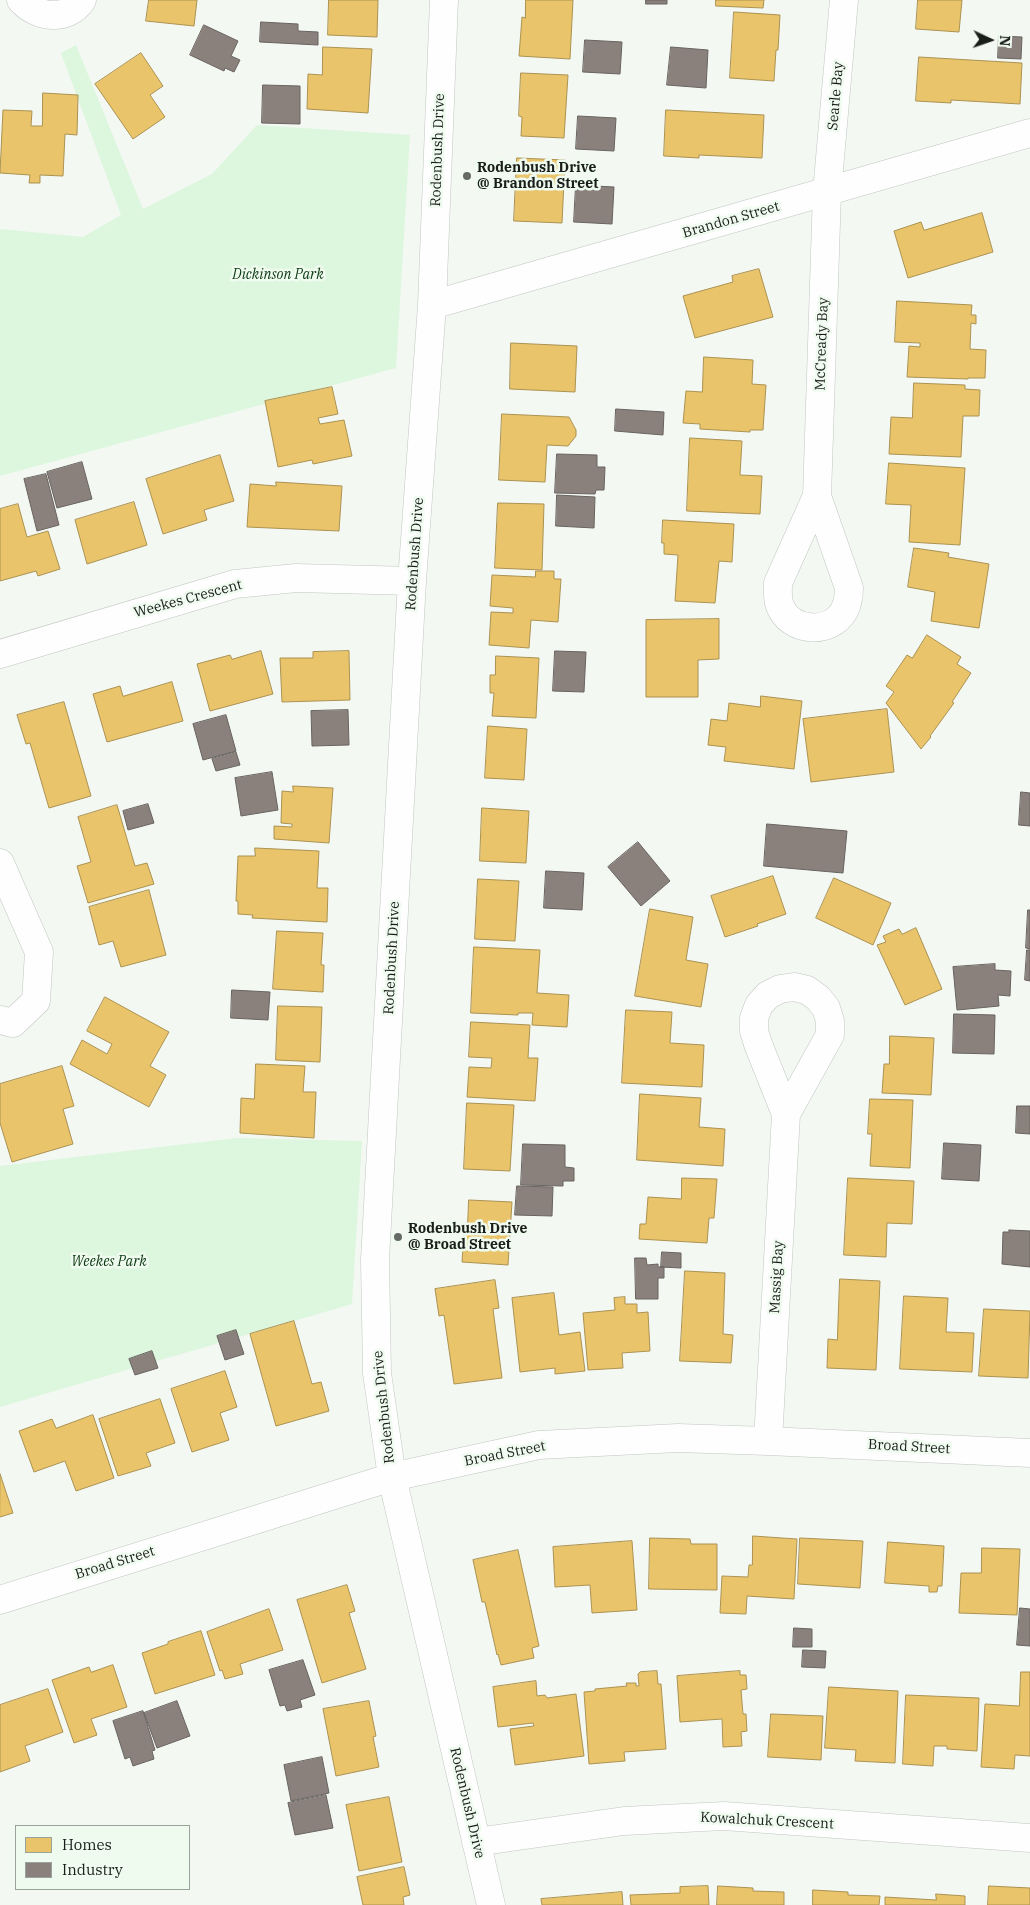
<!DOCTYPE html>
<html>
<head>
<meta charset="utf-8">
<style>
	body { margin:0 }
	#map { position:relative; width:1030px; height:1905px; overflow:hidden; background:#f3f8f3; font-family:"IBM Plex Serif",serif }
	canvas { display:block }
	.legend { position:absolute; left:15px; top:1825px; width:175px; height:65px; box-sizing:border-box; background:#f0fbf0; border:1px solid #9aa39a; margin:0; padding:6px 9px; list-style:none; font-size:15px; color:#1a1e1a }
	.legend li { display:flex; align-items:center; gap:10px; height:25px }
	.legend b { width:25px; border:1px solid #9aa39a }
	.north { position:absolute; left:965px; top:15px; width:50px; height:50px; -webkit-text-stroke:4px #f0fbf0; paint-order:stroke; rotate:93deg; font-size:14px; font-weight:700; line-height:20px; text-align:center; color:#1a1e1a }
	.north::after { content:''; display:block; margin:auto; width:18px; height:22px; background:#1a1e1a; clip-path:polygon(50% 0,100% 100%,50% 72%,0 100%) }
</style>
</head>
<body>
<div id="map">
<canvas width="1030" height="1905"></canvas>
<ul class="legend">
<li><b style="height:14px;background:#e9c46a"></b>Homes</li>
<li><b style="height:14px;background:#8a817c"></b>Industry</li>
</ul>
<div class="north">N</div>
</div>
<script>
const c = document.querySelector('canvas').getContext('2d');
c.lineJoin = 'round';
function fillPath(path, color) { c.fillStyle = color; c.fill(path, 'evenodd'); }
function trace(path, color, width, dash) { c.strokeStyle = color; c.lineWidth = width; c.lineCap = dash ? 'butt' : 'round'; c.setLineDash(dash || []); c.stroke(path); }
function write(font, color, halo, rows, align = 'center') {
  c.font = font + ' "IBM Plex Serif",serif'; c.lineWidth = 5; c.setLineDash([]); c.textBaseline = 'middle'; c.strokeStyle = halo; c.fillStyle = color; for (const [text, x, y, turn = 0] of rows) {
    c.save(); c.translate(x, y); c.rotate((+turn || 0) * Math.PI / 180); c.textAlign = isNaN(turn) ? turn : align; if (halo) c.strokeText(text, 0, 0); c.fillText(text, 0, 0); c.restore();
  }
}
fillPath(new Path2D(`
	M76,45L143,209L212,174L257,125L410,135L396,368L0,476V229L83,237L121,215L61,53Z
	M236,1138L362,1141L352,1304L0,1407V1166Z`), '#ddf6de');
const homes = new Path2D(`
	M149,0H197L194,26L146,21Z
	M329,0H378L377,37L328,35Z
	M526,0H573L570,59L519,56L522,17L525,18Z
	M716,0H764L763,8L716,6Z
	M918,0H962L959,32L916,29Z
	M734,12L780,15L778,50H776L774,81L730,78Z
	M323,47L372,49L368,113L307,109L308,74L322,75Z
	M141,53L163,86L150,95L165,117L133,139L95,84Z
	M919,57L1022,63L1020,104L951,100V103L916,101Z
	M521,73L568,75L564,138L521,136L522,117L519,116Z
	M43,93L78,95L77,135L65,134L63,176L40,175V183H29L30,175L0,173L3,110L32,111L31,126H42Z
	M666,110L764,115L762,158L699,155V158L664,156Z
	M517,158L565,160L562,223L514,221Z
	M982,213L993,252L908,278L894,231L921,222L924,230Z
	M759,269L773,317L695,338L683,296L733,282L732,276Z
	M897,301L972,305L971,315H976V324L971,323L970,349L986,350L985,378H968V379L907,377L909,346L920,347V343L895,342Z
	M511,343L577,346L575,392L510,389Z
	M704,357L753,360L752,384L766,385L763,430H750V432L700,429V424L683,423L686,391L702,392Z
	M914,383L965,385V389L980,390L979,416H963L961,457L889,454L891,417L912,418Z
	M332,387L338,414L318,418L320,424L344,420L352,456L313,464L312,460L278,467L265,401Z
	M502,414L569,417L576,430V436L568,446L547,445L545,482L499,480Z
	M690,438L742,441L740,475L762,476L760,514L687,511Z
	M220,455L234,501L204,510L207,520L163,534L146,479Z
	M889,463L965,468L960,545L909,542L911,505L886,504Z
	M276,482L342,486L339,531L247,527L250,484L276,486Z
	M134,502L147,545L87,564L75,520Z
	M498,503L544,504L542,570L495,568Z
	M18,504L27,537L48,531L60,569L38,576L36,571L0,581V509Z
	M663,520L734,524L732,562L719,561L715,603L675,601L678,555L664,554V543H662Z
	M914,548L949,553L948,557L989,564L979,628L931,621L935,592L908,587Z
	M536,571H554V579H561L558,622L531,620L529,648L489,645L491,612L513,613V608L490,606L492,575L535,577Z
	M719,619V659L698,660V697H646V620Z
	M927,635L961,657L957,664L971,673L952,702L954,703L930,736L931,737L921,749L886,703L894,692L886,686L907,655L912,658Z
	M261,651L273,694L210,711L197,664L230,655L232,659Z
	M349,651L350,700L282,702L280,658H313V652Z
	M496,656L539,658L536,718L492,716L494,693H490V675H495Z
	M172,682L183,721L107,742L93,694L120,686L123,696Z
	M761,696L802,701L794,769L724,761L726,747L708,745L711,719L727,721L729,703L760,707Z
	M64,702L91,796L49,808L30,743L26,744L17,715Z
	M887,709L894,772L811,782L803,719Z
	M488,726L527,729L524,780L485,778Z
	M293,786L333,788L329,843L274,839V826L292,827V824L281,823L282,791L293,792Z
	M117,805L135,866L147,863L154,884L88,903L77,866L91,862L78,817Z
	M482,808L529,811L526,863L480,861Z
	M255,848L319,851L317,888H328L327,922L252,918L253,915L238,914V901H236L238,856H255Z
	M773,876L786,914L757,924L758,926L725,937L711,896Z
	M834,878L891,903L873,945L816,918Z
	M478,879L519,881L515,941L475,939Z
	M149,890L166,955L121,967L113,941L99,945L89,907Z
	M650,909L693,917L686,960L708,964L701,1007L635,996Z
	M916,928L942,989L905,1005L877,945L886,942L883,936L899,929L902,934Z
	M277,931L323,933L321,965H324L323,992L273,989Z
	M474,947L540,950L537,993L569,995L567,1027L532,1025L533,1013H518V1015L471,1013Z
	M105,997L169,1032L150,1066L166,1075L149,1107L70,1064L82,1040L107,1054L112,1044L87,1031Z
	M278,1006L322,1007L320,1062L276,1060Z
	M626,1010L672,1012L670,1043L704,1045L702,1087L622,1083Z
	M471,1022L530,1025L528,1058H538L535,1101L467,1097L469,1067L491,1068L492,1058L469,1057Z
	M890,1036L934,1038L931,1095L882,1093L884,1064H889Z
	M256,1064L305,1066L303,1092H316L314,1138L240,1133L241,1098L254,1099Z
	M62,1066L74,1106L63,1109L73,1144L12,1162L0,1123V1084Z
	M640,1094L701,1098L699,1127L725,1129L723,1166L637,1160Z
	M870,1099L913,1100L910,1168L870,1166L872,1134H868Z
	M467,1103L514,1105L510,1171L464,1169Z
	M682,1178L717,1179L714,1218H709L707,1243L639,1239L640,1224H646L648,1197L681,1199Z
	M848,1178L914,1181L912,1224L887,1223L886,1257L844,1255Z
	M469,1200L512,1202L508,1265L462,1262L464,1231H467Z
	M685,1271L725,1273L723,1334L733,1335L731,1363L680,1361Z
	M840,1279L880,1281L876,1370L827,1368L828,1339L837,1340Z
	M495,1280L499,1308L493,1309L502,1378L454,1384L444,1315L439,1316L435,1289Z
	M554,1293L559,1335L580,1332L585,1371L555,1374V1368L520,1372L512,1298Z
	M904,1296L948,1298L946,1332L974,1333L972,1372L900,1369Z
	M625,1297V1304H637V1313L648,1312L650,1351L622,1353L623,1368L588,1370L583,1313L615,1310L614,1298Z
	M984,1309L1030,1311L1028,1378L979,1376Z
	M294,1321L312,1384L321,1382L329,1411L276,1426L250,1334Z
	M225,1371L237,1407L220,1413L229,1440L192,1452L171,1389Z
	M160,1399L175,1443L146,1453L151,1466L118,1476L99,1419Z
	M93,1415L114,1478L76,1491L65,1461L34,1472L19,1431L52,1419L56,1428Z
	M0,1474L13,1513L0,1517Z
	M753,1536L797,1539L794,1599L747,1596L746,1614L720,1613L722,1576L748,1577L749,1565H752Z
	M650,1538L690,1539L691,1544H717V1590L649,1589Z
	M800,1538L863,1541L860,1588L798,1584Z
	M632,1541L637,1610L592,1613L590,1585L555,1587L553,1547Z
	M888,1542L944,1546L942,1586H938L937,1592H929V1586L885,1583Z
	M982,1548L1020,1549L1017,1615L959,1613L961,1573H981Z
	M518,1550L539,1646L532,1648L534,1658L501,1665L498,1654L497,1655L485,1602H482L473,1560Z
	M347,1585L355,1611L349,1613L366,1669L322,1683L297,1600Z
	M269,1609L283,1650L240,1664L243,1674L225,1679L222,1670L220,1671L207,1632Z
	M201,1631L215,1675L155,1694L142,1653L168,1644V1642Z
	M113,1665L127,1707L91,1719L97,1735L74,1743L52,1680L89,1667L91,1672Z
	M657,1671L658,1684H661L666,1749L624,1752L625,1761L589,1764L584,1692L595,1691V1689L627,1686L626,1683H636V1686H639L638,1674L640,1672Z
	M740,1671V1675H746L747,1689L741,1690L743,1714H746L747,1731L741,1732L742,1746L723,1747L722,1719L680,1722L677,1676Z
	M1021,1672H1030V1756L1015,1755L1014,1769L981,1767L985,1704L1019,1706Z
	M536,1681L537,1696L545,1695L547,1698L576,1694L584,1756L515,1765L510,1729L534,1726L533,1723L498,1727L493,1687Z
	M829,1687L898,1691L895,1763L855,1761L856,1750L825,1748Z
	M48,1689L63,1732L25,1746L30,1761L0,1772V1705Z
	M906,1695L979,1698L977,1751L947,1749V1746H934L933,1766L903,1764Z
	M369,1701L376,1736L373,1737L379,1767L336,1776L323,1709Z
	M771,1714L823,1716L821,1760L768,1757Z
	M389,1797L402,1862L359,1871L346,1805Z
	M404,1867L410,1895L403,1897L404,1905H363L357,1877Z
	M708,1886L709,1905H631L630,1895L680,1893V1887Z
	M718,1886L753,1888V1891L784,1892V1905H717Z
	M989,1886L1030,1888V1905H988Z
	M813,1890L848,1892V1895L880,1896L879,1905H813Z
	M622,1892L623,1905H542L541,1899Z
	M936,1894L965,1896V1905H885V1897L936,1900Z`);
fillPath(homes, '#e9c46a');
trace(homes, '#ab9252', 1);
const industry = new Path2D(`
	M646,0H667V4H646Z
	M261,22L298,24V31L318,32V45L260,42Z
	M204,25L238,41L231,56L240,60L234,72L225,68L224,71L190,55Z
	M999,36L1022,37L1021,59L998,58Z
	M585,40L622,42L620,74L583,72Z
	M671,47L708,50L706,88L667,85Z
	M263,85L300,86V124L262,123Z
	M578,116L616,118L614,151L576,149Z
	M576,185L614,187L612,224L574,222Z
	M616,409L664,412L663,435L615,431Z
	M557,454L597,455V467H605L604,490H596L595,494L555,493Z
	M82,462L92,499L57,508L47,472Z
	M46,474L59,525L37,531L24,479Z
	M557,495L595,497L594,528L556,526Z
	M555,651L586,652L584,692L553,691Z
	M348,710L349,745L312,746L311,711Z
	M226,715L236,751L203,760L193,724Z
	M236,752L240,765L216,771L212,759Z
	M272,772L278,810L241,816L235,778Z
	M1021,792L1030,793V826L1019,825Z
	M148,804L154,823L128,830L123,811Z
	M767,824L847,831L843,873L764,866Z
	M638,842L670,881L641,906L608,867Z
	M546,871L584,873L582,910L544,908Z
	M1028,910H1030V949L1026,948Z
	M1027,950H1030V981L1025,980Z
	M995,964V970L1011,971L1010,996L998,995L999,1006L957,1010L953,967Z
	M232,990L270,992L268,1020L231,1018Z
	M954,1014L995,1015L994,1054L953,1053Z
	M1017,1106H1030V1134L1016,1133Z
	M944,1143L981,1145L979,1181L942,1179Z
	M523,1144L565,1145V1167L574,1168V1181H563V1186L521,1185Z
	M517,1186L553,1187L552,1216L515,1215Z
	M1009,1230L1030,1231V1267L1002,1264L1003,1232H1009Z
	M662,1252L681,1253V1268L661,1267Z
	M635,1258H646L647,1265L658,1264V1267H664V1278H658V1299H636Z
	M236,1330L244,1354L225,1360L217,1336Z
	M152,1351L158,1368L135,1375L129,1359Z
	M1020,1608L1030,1609V1646L1017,1645Z
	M794,1628L812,1629V1647H793Z
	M803,1650L826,1651L825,1668L802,1667Z
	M303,1660L315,1695L300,1700L302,1707L287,1711L285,1705L280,1706L269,1670Z
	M177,1701L190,1736L157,1748L144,1713Z
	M143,1711L155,1750L152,1751L154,1759L133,1766L130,1757L125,1759L113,1721Z
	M322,1757L329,1793L291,1801L284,1765Z
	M326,1795L333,1828L295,1835L288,1803Z`);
fillPath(industry, '#8a817c');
trace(industry, '#68635f', 1);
const minor = new Path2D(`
	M21,0C37,18 67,22 82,0
	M444,0L432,305L412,581L375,1260L377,1373L392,1477L491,1905
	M432,305L1030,133
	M817,496L778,583C778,591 777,599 780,606C790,632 830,635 844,611C848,603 849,596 849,588L817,496L827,192L844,0
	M0,654L235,584L296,578L412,581
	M0,863L39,952L36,1001L13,1023L0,1020
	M768,1441L786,1114L758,1044L754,1031V1018L759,1005L768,995L780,989L794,987L807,990L818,998L826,1008L830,1021V1035L786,1114
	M0,1600L392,1477L539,1445L678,1438L768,1441L1030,1453
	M476,1842L624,1821L724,1816L1030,1838`);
trace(minor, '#c2c6c2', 29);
trace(minor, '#fdfefd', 28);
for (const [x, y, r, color] of [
	[467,176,5,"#666a66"],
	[398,1237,5,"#666a66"]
]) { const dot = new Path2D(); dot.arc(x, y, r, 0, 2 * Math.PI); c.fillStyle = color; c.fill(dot); trace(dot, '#f0fbf0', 2); }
write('14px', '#1a1e1a', '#f0fbf0', [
	["Searle Bay",836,96,-85],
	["Rodenbush Drive",438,150,-88],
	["Brandon Street",731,220,-16],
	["McCready Bay",822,344,-88],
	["Rodenbush Drive",415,554,-86],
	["Weekes Crescent",188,599,-15],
	["Rodenbush Drive",392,958,-87],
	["Massig Bay",777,1277,-87],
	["Rodenbush Drive",384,1407,-96],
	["Broad Street",909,1447,3],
	["Broad Street",505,1454,-11],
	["Broad Street",115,1563,-17],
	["Rodenbush Drive",467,1803,77],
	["Kowalchuk Crescent",767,1821,3]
]);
write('bold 14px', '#1a1e1a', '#f0fbf0', [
	["Rodenbush Drive",477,168],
	["@ Brandon Street",477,184],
	["Rodenbush Drive",408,1229],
	["@ Broad Street",408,1245]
], 'left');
write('italic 14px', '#0b3811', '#f0fbf0', [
	["Dickinson Park",278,275],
	["Weekes Park",109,1262]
]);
</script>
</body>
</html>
